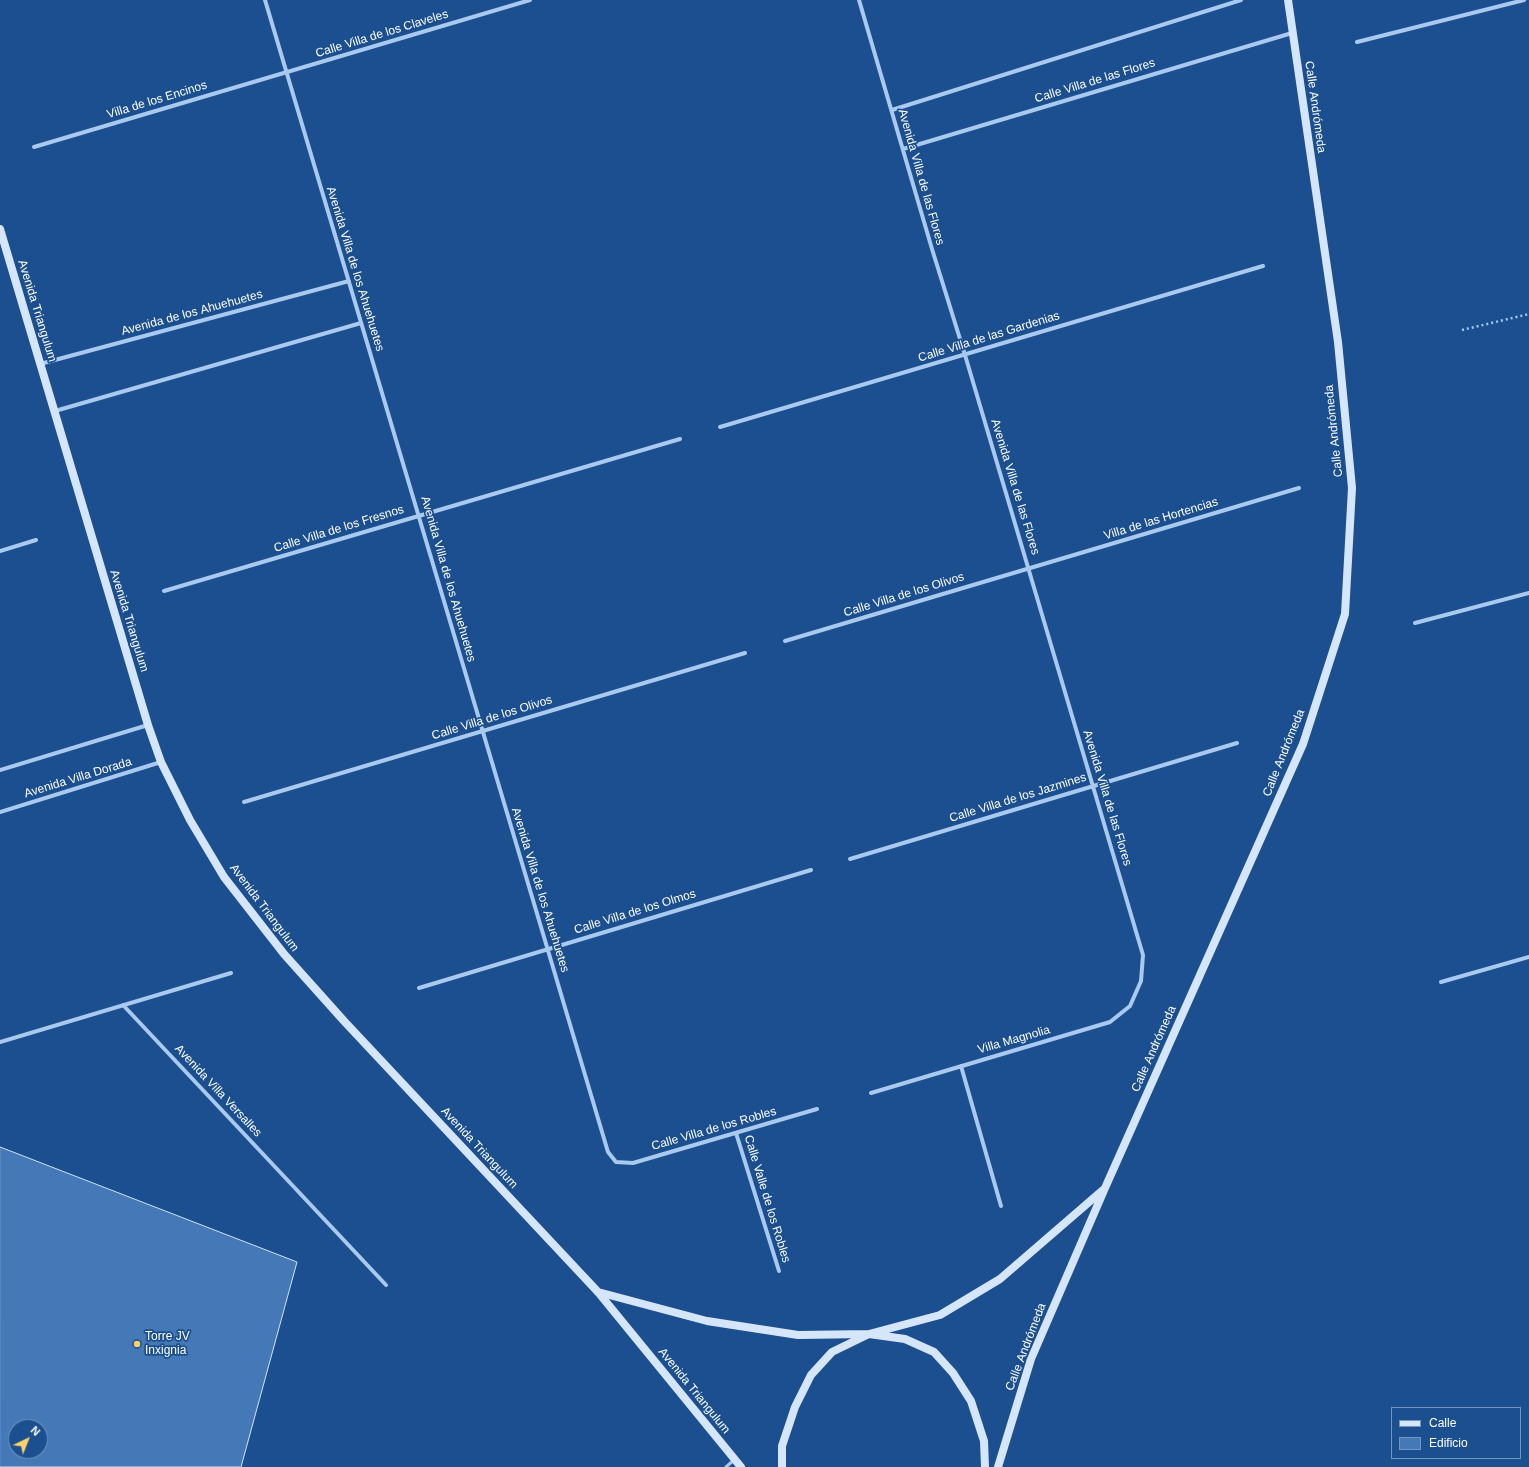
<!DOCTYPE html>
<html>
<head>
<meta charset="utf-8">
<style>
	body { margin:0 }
	#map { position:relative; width:1529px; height:1467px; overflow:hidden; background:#1b4f8f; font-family:Arial,sans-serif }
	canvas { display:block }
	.legend { position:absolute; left:1391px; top:1407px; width:130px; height:52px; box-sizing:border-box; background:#1b4f8f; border:1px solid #7695bc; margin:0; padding:5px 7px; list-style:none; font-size:12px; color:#fff }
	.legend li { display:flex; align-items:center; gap:8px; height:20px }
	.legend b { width:20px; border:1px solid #7695bc }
	.north { position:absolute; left:8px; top:1419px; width:40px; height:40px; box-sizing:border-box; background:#1b4f8f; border:1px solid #7695bc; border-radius:50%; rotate:43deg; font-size:11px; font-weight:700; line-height:16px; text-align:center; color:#fff }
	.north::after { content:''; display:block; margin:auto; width:14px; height:18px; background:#ffd166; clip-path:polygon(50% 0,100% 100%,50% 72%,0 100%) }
</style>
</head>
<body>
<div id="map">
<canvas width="1529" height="1467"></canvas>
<ul class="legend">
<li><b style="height:5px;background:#d6e6fa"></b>Calle</li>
<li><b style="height:11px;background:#4478b7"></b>Edificio</li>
</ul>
<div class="north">N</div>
</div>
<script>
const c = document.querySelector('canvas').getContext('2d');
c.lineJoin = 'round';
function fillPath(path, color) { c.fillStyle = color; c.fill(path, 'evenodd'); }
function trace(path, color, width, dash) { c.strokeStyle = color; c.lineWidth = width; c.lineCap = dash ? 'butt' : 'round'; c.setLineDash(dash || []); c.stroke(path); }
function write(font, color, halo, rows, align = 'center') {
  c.font = font + ' Arial,sans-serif'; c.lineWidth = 3.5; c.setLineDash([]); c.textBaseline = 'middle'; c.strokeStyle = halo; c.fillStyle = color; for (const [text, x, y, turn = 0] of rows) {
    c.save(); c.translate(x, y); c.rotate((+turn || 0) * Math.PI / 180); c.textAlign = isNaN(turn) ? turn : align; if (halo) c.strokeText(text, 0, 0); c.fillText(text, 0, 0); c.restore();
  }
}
const building = new Path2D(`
	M0,1147L297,1262L241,1467H0ZM16,1427H40V1451H16Z`);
fillPath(building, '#4478b7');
trace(building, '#cfe3fa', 1);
trace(new Path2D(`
	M1462,330L1529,314`), '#a9c9ee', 2.5, [2, 3]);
trace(new Path2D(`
	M726,1467L734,1460`), '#a9c9ee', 3);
trace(new Path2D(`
	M265,0L608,1152L616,1162L633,1163L817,1109
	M859,0L932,249L965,355L1143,955L1141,981L1130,1006L1110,1022L871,1093
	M1357,42L1524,0
	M892,110L1241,0
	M34,147L530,0
	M903,149L1292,33
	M40,364L349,281
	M55,411L361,323
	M720,427L1263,266
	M0,551L36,540
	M164,591L680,439
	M1415,623L1529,593
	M785,641L1299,488
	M0,770L148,725
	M244,802L745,653
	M0,812L161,762
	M850,859L1237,743
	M1441,982L1529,957
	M419,988L811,870
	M123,1005L386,1285
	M0,1042L231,973
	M961,1066L1001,1206
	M736,1133L779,1271`), '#a9c9ee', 4);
trace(new Path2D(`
	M0,229L148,725L161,762L190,820L224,877L284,954L344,1021L598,1292L741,1467
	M598,1292L707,1321L798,1335L869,1334L940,1315L1000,1279L1103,1190
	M782,1467V1446L795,1407L811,1375L832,1352L869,1334L905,1339L934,1352L953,1373L971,1401L984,1441L985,1467
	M998,1467L1031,1359L1105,1188L1303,744L1345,614L1352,488L1338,342L1288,0`), '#d6e6fa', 8);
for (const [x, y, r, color] of [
	[137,1344,4,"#ffd166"]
]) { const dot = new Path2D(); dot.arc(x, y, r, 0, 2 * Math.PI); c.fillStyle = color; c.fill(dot); trace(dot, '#1b4f8f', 1.5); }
write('12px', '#fff', '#1b4f8f', [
	["Calle Villa de los Claveles",382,34,-17],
	["Calle Villa de las Flores",1095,81,-17],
	["Villa de los Encinos",157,100,-17],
	["Calle Andrómeda",1315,107,82],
	["Avenida Villa de las Flores",921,177,74],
	["Avenida Villa de los Ahuehuetes",355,269,73],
	["Avenida Triangulum",37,311,73],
	["Avenida de los Ahuehuetes",192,313,-15],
	["Calle Villa de las Gardenias",989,337,-17],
	["Calle Andrómeda",1334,431,-96],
	["Avenida Villa de las Flores",1015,487,73],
	["Villa de las Hortencias",1161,519,-17],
	["Calle Villa de los Fresnos",339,529,-17],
	["Avenida Villa de los Ahuehuetes",448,579,74],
	["Calle Villa de los Olivos",904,595,-17],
	["Avenida Triangulum",129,621,73],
	["Calle Villa de los Olivos",492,718,-17],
	["Calle Andrómeda",1284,753,-68],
	["Avenida Villa Dorada",78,778,-17],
	["Calle Villa de los Jazmines",1018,798,-17],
	["Avenida Villa de las Flores",1107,798,73],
	["Avenida Villa de los Ahuehuetes",540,890,73],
	["Avenida Triangulum",264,908,53],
	["Calle Villa de los Olmos",635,912,-17],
	["Villa Magnolia",1014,1040,-16],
	["Calle Andrómeda",1154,1049,-66],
	["Avenida Villa Versalles",218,1091,47],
	["Calle Villa de los Robles",714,1129,-16],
	["Avenida Triangulum",479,1148,47],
	["Calle Valle de los Robles",767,1199,73],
	["Calle Andrómeda",1026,1347,-69],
	["Avenida Triangulum",694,1391,51]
]);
write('12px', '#fff', '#1b4f8f', [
	["Torre JV",145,1337],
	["Inxignia",145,1351]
], 'left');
</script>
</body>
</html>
